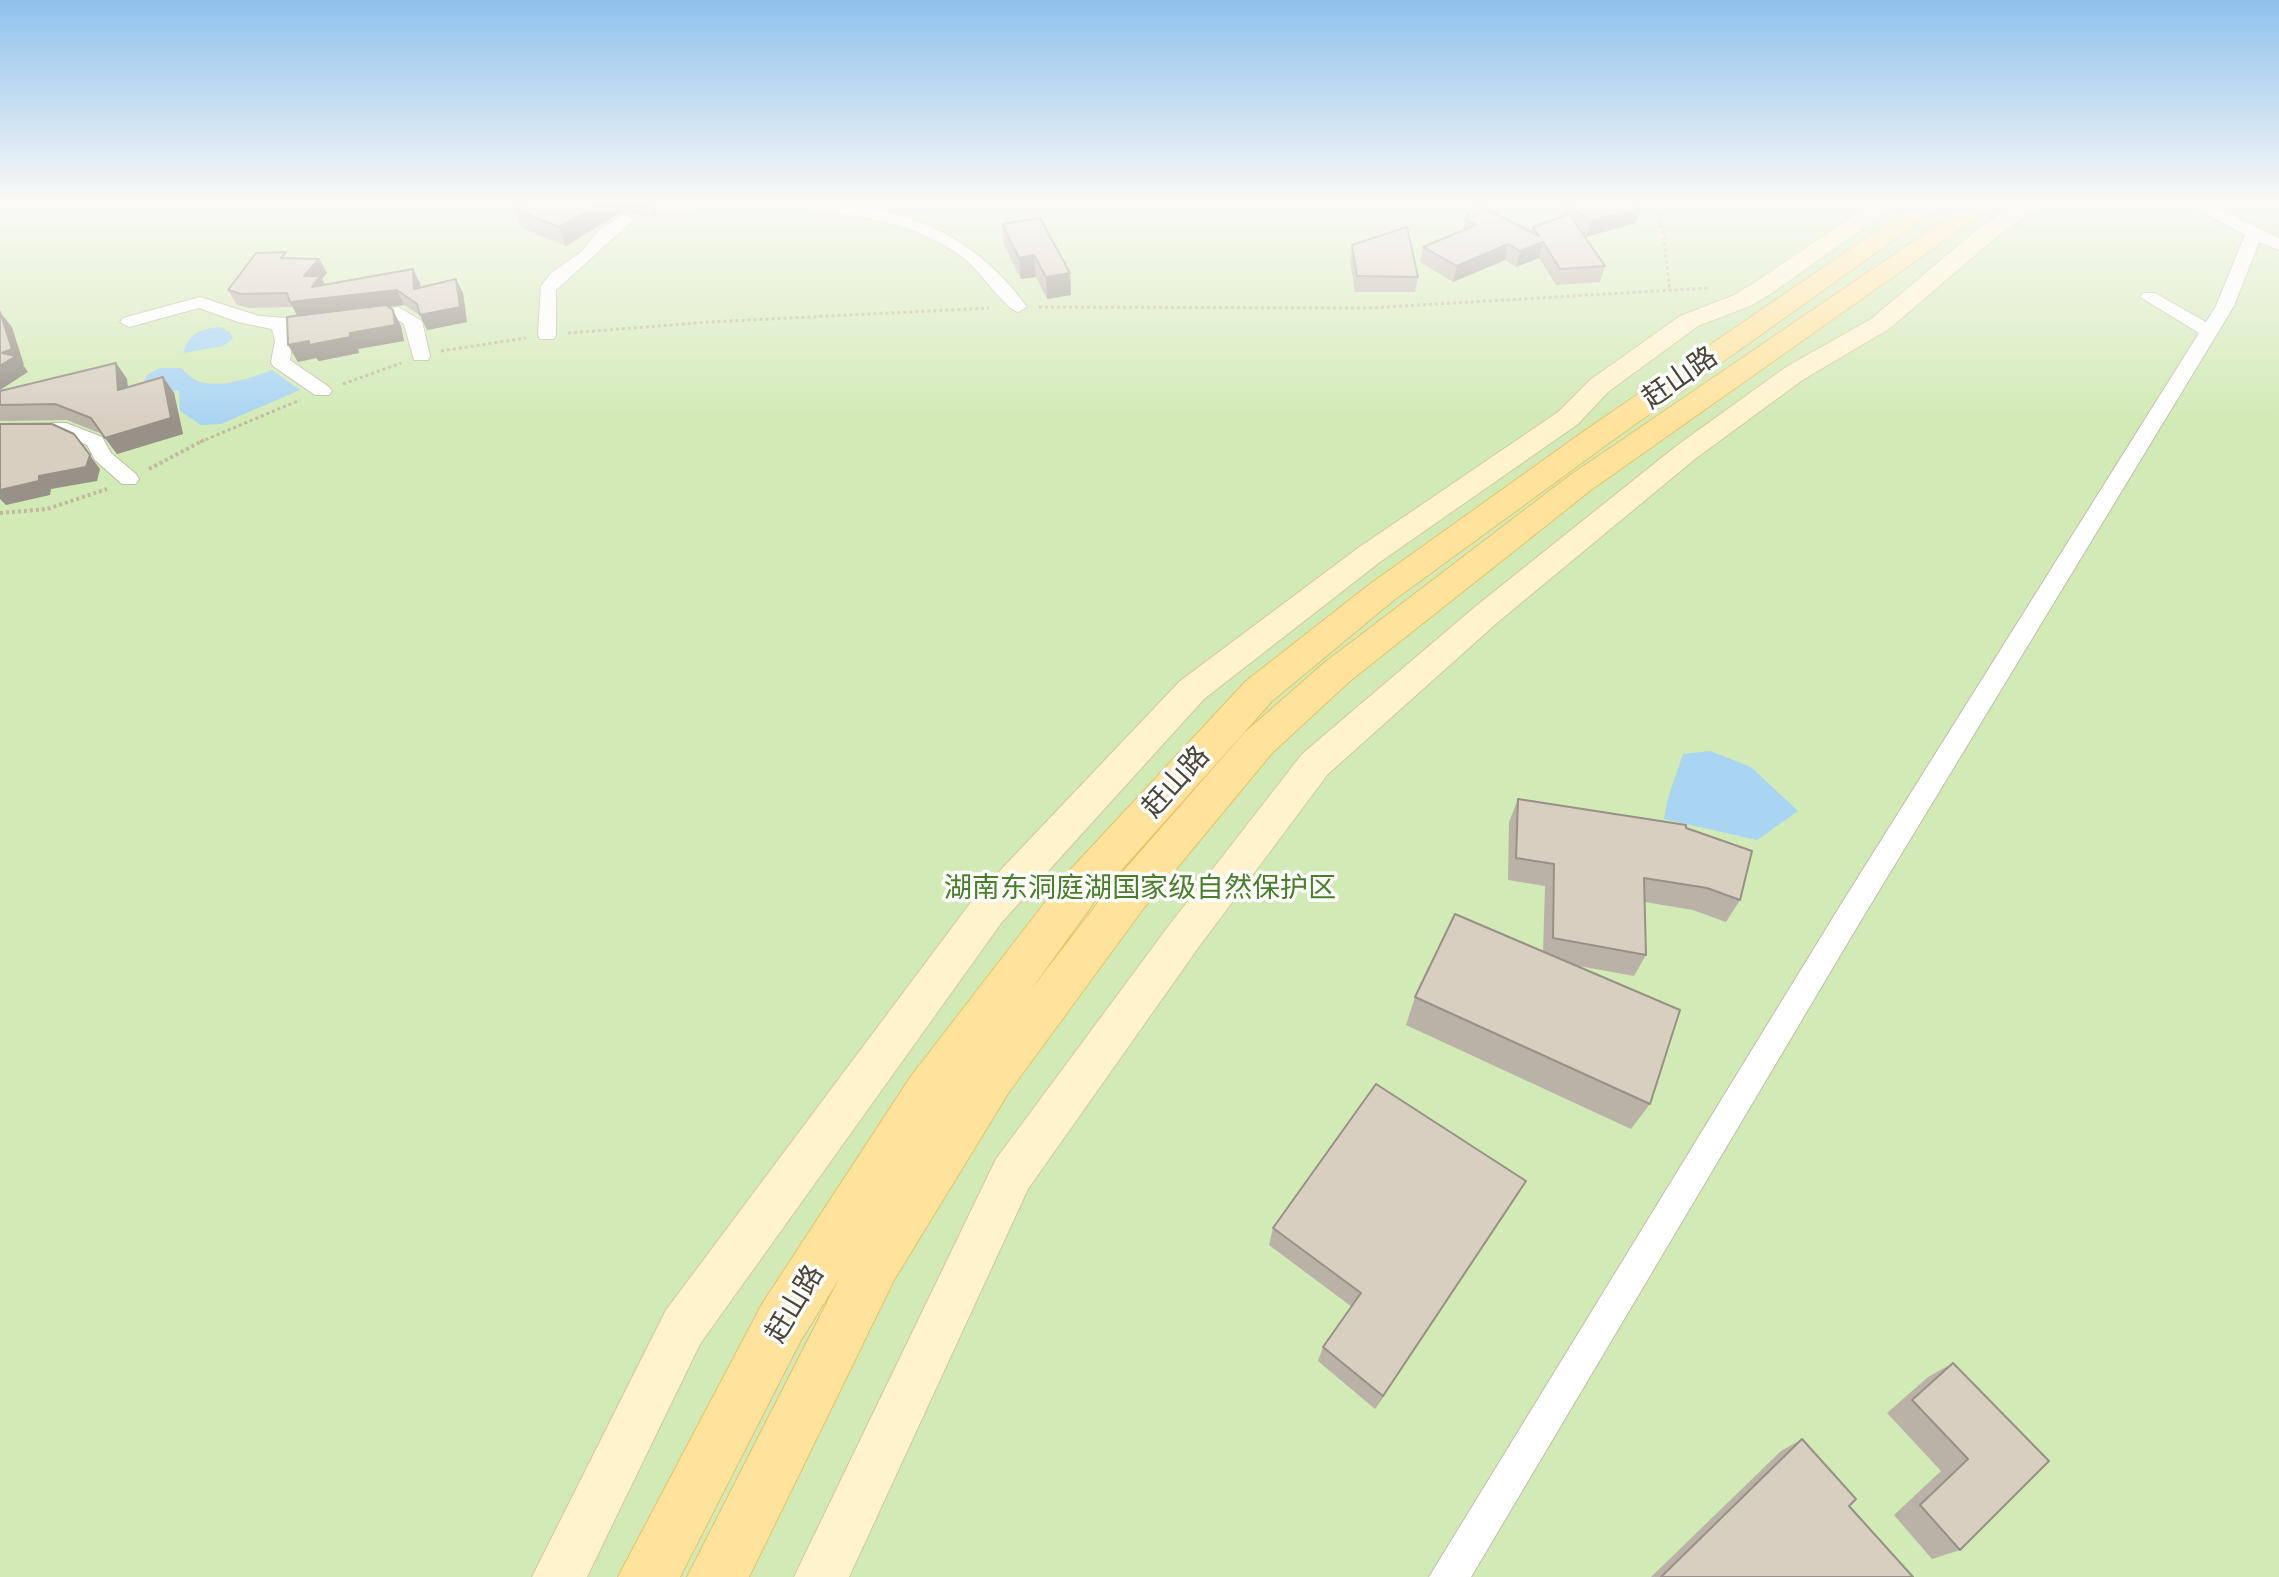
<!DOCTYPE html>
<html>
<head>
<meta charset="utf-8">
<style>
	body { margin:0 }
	canvas { display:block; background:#f6f3ec }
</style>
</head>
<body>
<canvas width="2279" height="1577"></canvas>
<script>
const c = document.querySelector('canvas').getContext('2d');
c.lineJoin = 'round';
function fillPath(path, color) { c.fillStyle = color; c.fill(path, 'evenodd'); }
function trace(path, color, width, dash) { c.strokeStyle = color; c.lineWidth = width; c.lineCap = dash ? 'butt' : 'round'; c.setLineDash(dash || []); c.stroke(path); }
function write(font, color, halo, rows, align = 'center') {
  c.font = font + ' Mulish,"Noto Sans SC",sans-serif'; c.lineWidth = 7; c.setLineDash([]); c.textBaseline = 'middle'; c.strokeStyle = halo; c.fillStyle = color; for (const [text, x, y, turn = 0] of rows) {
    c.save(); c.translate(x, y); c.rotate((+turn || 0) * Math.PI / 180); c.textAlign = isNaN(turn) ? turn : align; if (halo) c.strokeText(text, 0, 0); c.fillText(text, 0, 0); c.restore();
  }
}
fillPath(new Path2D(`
	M0,202H2279V1577H0Z`), '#d2eab5');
fillPath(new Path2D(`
	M220,327L230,332L233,339L223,346L183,353C189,333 200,329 220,327Z
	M160,368H181C186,372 191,378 196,380C218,390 251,378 272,370L300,390L221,424L201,425L180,411L179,390L159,394L141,386L148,374Z
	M1710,751L1751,767L1798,811L1757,840L1664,819L1668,798L1683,754Z`), '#a9d4f2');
const street = new Path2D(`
	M631,202H709C692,215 647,216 631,202Z
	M786,202C884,200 968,224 1027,307L1018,312C1005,309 980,271 966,260C917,221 854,215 794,207Z
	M2184,202H2204L2279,238V250L2259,242L2234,306L1860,922L1471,1577H1429L1840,906L2199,333L2140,297L2143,293H2155L2206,322L2216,306L2245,235Z
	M625,214L633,219L631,222L556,290V335L554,339H540L538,335L541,286L551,273L581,252L600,229Z
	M200,297L259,316L327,321L330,325L327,329L291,331L293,341L290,360L329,387L332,391L329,395H315L273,366L271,362L275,341L272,329L238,322L199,308L129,327L120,322L123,318Z
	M398,307L422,321L430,356L428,360H414L404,324L395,318L360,324L351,319L354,315Z
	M66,423L102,437L111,453L136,474L139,479L136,484H122L95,460L87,445L63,435L0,436V424Z`);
const secondary = new Path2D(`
	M1874,202H1900L1772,293L1750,306L1698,326L1608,392L1578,424L1380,562L1204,699L1002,922L700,1344L587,1577H532L666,1310L974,898L1180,681L1358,548L1558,412L1590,380L1680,316L1732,296L1754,283Z
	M2020,202H2046L1994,239L1889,329L1804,379L1695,459L1498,622L1328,774L1198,948L1028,1189L849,1577H794L996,1159L1170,924L1302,754L1476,606L1675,447L1786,367L1871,319L1978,229Z`);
const primary = new Path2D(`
	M1919,202H1947L1609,443L1394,600L1272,701L1100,894L1030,991L1113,883L1244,733L1324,663L1569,476L1971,202H1999L1591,490L1350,681L1272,753L1143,909L1009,1092L894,1280L749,1577H687L840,1277L800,1342L680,1577H618L762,1304L911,1076L1070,870L1246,681L1370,584L1587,429Z`);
trace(street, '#c2bbae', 2);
trace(secondary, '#d6c79b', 2);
trace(primary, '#e6c16a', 2);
trace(new Path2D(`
	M1654,202L1663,233L1670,290
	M1039,307L1369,308L1708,288
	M568,333L710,322L989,308
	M441,351L526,338
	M343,384L401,363
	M200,442L300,400`), '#c4b79f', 3, [3, 3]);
trace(new Path2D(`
	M149,469L204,440
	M0,513L47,509L107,489`), '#c4b79f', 4, [3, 3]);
fillPath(street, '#fff');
fillPath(secondary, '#fff3cd');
fillPath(primary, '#ffe39c');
fillPath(new Path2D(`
	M529,202H653L657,214L654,217L623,211L566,246L522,228L514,209Z
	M1564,203L1641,208L1636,223L1586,237L1583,235L1605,266L1600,282L1556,285L1539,258L1516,267L1505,260L1453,282L1420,262L1423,247L1463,231L1465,219L1532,233L1533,227L1560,217Z
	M1002,224L1070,273L1071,295L1047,299L1036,277L1021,279L1004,245Z
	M1352,245L1418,277L1415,292H1355L1350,261Z
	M289,258L319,259L327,273L322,279L325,285L420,283V287L456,279L463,293L467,322L427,330L421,316L404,305L389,307L401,326L404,341L358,349L359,353L319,361L316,358L298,362L288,345L297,315L293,307L249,308L237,305L228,290Z
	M116,363L127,379L128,387L163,377L174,393L183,434L117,454L102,434L67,420L0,421V391Z
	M1518,799L1686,828L1740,900L1726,922L1693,910L1645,902L1646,955L1634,976L1573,965L1650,1104L1631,1129L1406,1025L1415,997L1543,952L1545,886L1508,880L1509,822Z
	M1515,1199L1375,1409L1318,1361L1323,1347L1352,1307L1269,1245L1273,1228Z
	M1953,1363L2049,1461L1960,1550L1932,1559L1894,1515L1941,1471L1887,1413L1928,1377Z
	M1802,1439L1849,1506L1913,1577H1651L1781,1451Z`), '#bab2a6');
fillPath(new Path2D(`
	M601,202H620L623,211L566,246L559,227Z
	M650,202H653L657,214L654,217Z
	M1641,208L1636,223L1586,237L1591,221Z
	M1543,242L1539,258L1516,267L1520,251Z
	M1508,244L1505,260L1453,282L1457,266Z
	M1034,255L1036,277L1021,279L1019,258Z
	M319,259L327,273L322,279L328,290H397L404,305L298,317L290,302L304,276Z
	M413,269L420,283L421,303L414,289Z
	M1070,273L1071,295L1047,299L1046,277Z
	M456,279L463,293L467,322L427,330L420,315Z
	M393,310L401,326L404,341L358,349L359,353L319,361L316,358L298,362L288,345L350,333Z
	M0,312L12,327L24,365H23L28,372L0,390Z
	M116,363L127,379L129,406L118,390Z
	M163,377L174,393L183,434L117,454L105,438Z
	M74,434L100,469L97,481L51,489L50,495L6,505L0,499V490L39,476Z
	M1526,1181L1515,1199L1375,1409L1383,1396Z`), '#979187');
const building = new Path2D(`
	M529,202H601L559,227L514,209Z
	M1567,202H1632L1641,208L1591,221L1564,203Z
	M1475,203L1539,236L1533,227L1569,214L1605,266L1560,269L1543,242L1520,251L1508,244L1457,266L1423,247L1476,225L1465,219Z
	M1040,218L1070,273L1046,277L1034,255L1019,258L1002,224Z
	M1407,227L1418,277L1357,276L1352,245Z
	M286,252L281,258L319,259L304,276H320L312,287L413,269L414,289L456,279L460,307L420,315L417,304L397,290L290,302L287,293L241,294L228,290L256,253Z
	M386,305L393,310L395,325L350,333V337L309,345V341L288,345L287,317Z
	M0,312L12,349L2,353L16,356L0,366Z
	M116,363L118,390L163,377L171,418L105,438L91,418L55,404L0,405V391Z
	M0,424H52L74,434L90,455L86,467L39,476V481L0,490Z
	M1518,799L1686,825V828L1752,851L1740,900L1707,888L1644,878L1646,955L1553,938L1554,864L1516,858Z
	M1455,914L1680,1010L1650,1104L1415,997Z
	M1376,1084L1526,1181L1383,1396L1323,1347L1361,1293L1273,1228Z
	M1953,1363L2049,1461L1960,1550L1920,1505L1968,1459L1912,1400Z
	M1802,1439L1856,1499L1849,1506L1913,1577H1661Z`);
fillPath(building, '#d8cfc1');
trace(building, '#979187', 2);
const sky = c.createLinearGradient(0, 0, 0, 423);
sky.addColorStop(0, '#8fc1ec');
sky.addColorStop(0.48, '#fbfaf6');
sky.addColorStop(1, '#fbfaf600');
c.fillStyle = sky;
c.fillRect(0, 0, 2279, 423);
write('28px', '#4b4439', '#fff', [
	["赶山路",1680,378,-35],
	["赶山路",1176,782,-48],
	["赶山路",795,1304,-59]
]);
write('28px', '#4a7f2a', '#fff', [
	["湖南东洞庭湖国家级自然保护区",1140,889]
]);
</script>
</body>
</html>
